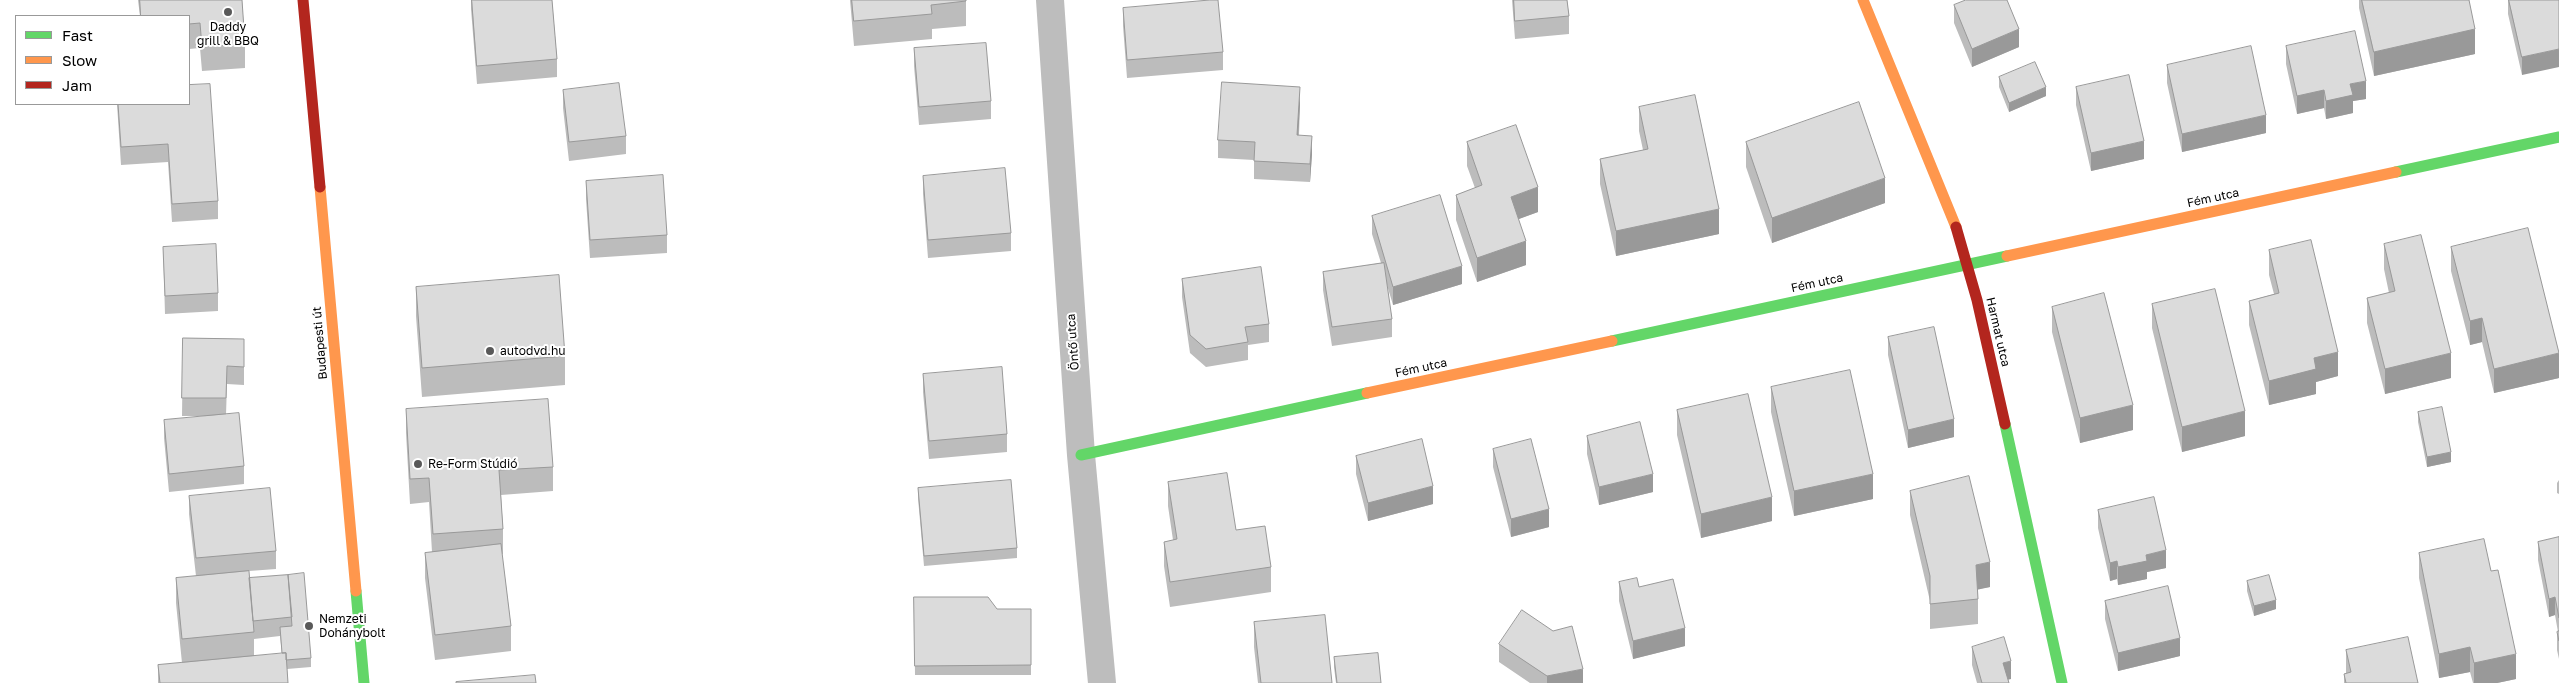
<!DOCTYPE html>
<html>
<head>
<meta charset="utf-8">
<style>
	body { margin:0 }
	#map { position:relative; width:2559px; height:683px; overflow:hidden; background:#fff; font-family:"Golos Text",sans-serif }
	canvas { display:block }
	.legend { position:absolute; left:15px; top:15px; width:175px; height:90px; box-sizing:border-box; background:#fff; border:1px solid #999; margin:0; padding:6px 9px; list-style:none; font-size:15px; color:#000 }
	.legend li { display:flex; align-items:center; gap:10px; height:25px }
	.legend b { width:25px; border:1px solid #999 }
</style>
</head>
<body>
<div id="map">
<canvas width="2559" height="683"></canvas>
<ul class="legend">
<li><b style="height:6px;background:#63d668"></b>Fast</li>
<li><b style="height:6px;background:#ff974d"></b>Slow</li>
<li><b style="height:6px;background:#b3261e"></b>Jam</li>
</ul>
</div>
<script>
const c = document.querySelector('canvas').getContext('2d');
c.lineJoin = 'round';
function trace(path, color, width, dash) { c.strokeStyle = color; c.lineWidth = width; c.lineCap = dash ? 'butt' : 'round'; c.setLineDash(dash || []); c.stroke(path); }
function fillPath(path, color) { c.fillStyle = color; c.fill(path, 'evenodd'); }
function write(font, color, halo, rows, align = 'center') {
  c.font = font + ' "Golos Text",sans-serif'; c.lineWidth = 4; c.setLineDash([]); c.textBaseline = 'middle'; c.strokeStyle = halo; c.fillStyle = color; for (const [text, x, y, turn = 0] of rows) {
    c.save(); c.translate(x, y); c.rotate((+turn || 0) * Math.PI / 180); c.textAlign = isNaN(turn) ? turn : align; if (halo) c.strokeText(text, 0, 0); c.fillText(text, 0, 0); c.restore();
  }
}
trace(new Path2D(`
	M1050,0L1081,455L1102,683`), '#bdbdbd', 28);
trace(new Path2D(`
	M2396,172L2559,137
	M1612,341L2007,256
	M2005,424L2062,683
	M1081,455L1367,393
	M356,591L364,683`), '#63d668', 11);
trace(new Path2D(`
	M1863,0L1956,227
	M320,187L356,591
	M2007,256L2396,172
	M1367,393L1612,341`), '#ff974d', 11);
trace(new Path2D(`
	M303,0L320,187
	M1956,227L1977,300L2005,424`), '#b3261e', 11);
fillPath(new Path2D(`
	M138,0H242L245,44V68L202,71L200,48L189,49V16H140Z
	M471,0H552L557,59V77L477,84L471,9Z
	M850,0H966V26L932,29V39L854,46Z
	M1512,0H1567L1569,16V34L1515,39Z
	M2359,0H2469L2475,54L2374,76L2359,8Z
	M2508,0H2559L2522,75L2508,14Z
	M1954,5L2019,47L1972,67L1954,23Z
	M1123,8L1223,52V70L1127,78L1123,26Z
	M2286,46L2366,99L2353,101V113L2326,119L2324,108L2297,114L2286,64Z
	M914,48L991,101V119L919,125L914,66Z
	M2167,65L2266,133L2182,152L2167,83Z
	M1999,77L2046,96L2009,112L1999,87Z
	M2076,87L2144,159L2091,171L2076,105Z
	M563,90L626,136V154L569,161L563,108Z
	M117,104H189L218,201V219L172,222L168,162L121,165Z
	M1300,105L1299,135L1312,154L1310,182L1254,179V160L1218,158V140Z
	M1639,107L1719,234L1616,256L1600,184V159L1643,150L1639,131Z
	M1467,142L1538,212L1518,219L1526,265L1477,282L1456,220V195L1475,188L1467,166Z
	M1746,142L1885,203L1772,243L1746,167Z
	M923,176L1011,233V251L928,258L923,194Z
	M586,181L667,235V253L590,258L586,199Z
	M1372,216L1462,284L1393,305L1387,285L1392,319V337L1332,346L1323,290V272L1381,263L1372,234Z
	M2384,244L2451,378L2385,394L2367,323V298L2389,293L2384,269Z
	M163,247L218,293V311L165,314Z
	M2451,247L2559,378L2494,393L2482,342L2470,345L2451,271Z
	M2269,250L2338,376L2316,382V394L2269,405L2249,325V301L2274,294L2269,275Z
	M1182,279L1269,324V342L1248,345V360L1206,367L1190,353L1182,297Z
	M416,287L565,356V385L422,397L416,316Z
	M2152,304L2245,436L2182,452L2152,328Z
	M2052,307L2133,430L2080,443L2052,332Z
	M1888,337L1954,437L1908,448L1888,355Z
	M183,338L244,339V385L227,384L226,415L244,466V484L169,492L164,438V420L209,416H182Z
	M923,374L1007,434V452L929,459L923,392Z
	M1771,387L1873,499L1794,516L1771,412Z
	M406,409L553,467V491L501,495L503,529V554H502L511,626V651L435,660L425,578V553L432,552L429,502L410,504L406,433Z
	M1677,410L1772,521L1701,538L1677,435Z
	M2418,412L2451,462L2427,467L2418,422Z
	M1587,436L1653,492L1599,505L1587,454Z
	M1493,449L1549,527L1511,537L1493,467Z
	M1356,456L1433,504L1368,521L1356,474Z
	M2559,480V494L2557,493V483Z
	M1168,482L1236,530L1271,567V592L1170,607L1164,566V542L1173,540L1168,506Z
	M918,488L1017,548V558L924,566L918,498Z
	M1910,491L1990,587L1978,589V624L1930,629V601L1910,515Z
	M189,496L276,551V569L249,571V578L288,575L311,658V667L287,669L288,683H158V665L182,663L176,603V578L196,576L189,514ZM280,636L282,654L254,656V639Z
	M2098,510L2166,568L2147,572V579L2118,585L2117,579L2110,581L2098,528Z
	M2559,537V659L2557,650V632H2558L2555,615L2549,617L2538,560V542Z
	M2419,553L2491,571L2516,679L2497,683H2473L2470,672L2439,678L2419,578Z
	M2247,581L2276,609L2254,616L2247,591Z
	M1619,582L1639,587L1685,646L1633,659L1619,601Z
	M914,597L997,609H1031V675H915Z
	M2105,601L2180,656L2118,671L2105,619Z
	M1254,622L1332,683H1258L1254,647Z
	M1499,644L1583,683H1530L1499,662Z
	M1972,647L2011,679H2008L2009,683H1977L1972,665Z
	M2346,650L2418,683H2344V674L2346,673Z
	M1334,657L1381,683H1336L1334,667Z`), '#bcbcbc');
fillPath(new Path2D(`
	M2019,29V47L1972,67V49Z
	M2475,29V54L2374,76V52Z
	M2559,49V67L2522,75V57Z
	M2366,81V99L2353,101V113L2326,119V101L2350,84Z
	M1300,87V105L1297,153V135Z
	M2046,87V96L2009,112V103Z
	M2324,90V108L2297,114V96Z
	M2266,115V133L2182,152V134Z
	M1312,136V154L1310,182V164Z
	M2144,141V159L2091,171V153Z
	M1885,178V203L1772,243V218Z
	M1538,187V212L1511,222V197Z
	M1719,209V234L1616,256V231Z
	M1526,241V265L1477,282V258Z
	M1462,266V284L1393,305V287Z
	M2482,318V342L2470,345V321Z
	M2338,352V376L2316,382V394L2269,405V381L2314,358Z
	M2451,353V378L2385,394V369Z
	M2559,353V378L2494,393V369Z
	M2133,405V430L2080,443V418Z
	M2245,411V436L2182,452V427Z
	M1954,419V437L1908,448V430Z
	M2451,452V462L2427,467V457Z
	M1653,474V492L1599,505V487Z
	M1873,474V499L1794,516V491Z
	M1433,486V504L1368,521V503Z
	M1772,497V521L1701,538V514Z
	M1549,509V527L1511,537V519Z
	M2166,550V568L2147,572V579L2118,585V567L2146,555Z
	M2117,561V579L2110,581V563Z
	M1990,562V587L1976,590V565Z
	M2555,597V615L2549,617V599Z
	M2276,600V609L2254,616V606Z
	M1685,628V646L1633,659V641Z
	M2180,638V656L2118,671V653Z
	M2470,647V672L2439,678V654Z
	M2516,654V679L2497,683H2474V663Z
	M2011,661V679L2003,681V663Z
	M1583,669V683H1547V676Z`), '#999');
const building = new Path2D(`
	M140,0H242L245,44L202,47L200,23L189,24V16H141Z
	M472,0H552L557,59L477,66Z
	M852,0H966V1L931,5L932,14L854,21Z
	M1210,0H1218L1223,52L1127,60L1123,8Z
	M1514,0H1567L1569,16L1515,21Z
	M1966,0H2007L2019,29L1972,49L1954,5Z
	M2362,0H2469L2475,29L2374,52Z
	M2509,0H2559V49L2522,57Z
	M2355,31L2366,81L2350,84L2353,95L2326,101L2324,90L2297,96L2286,46Z
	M986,43L991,101L919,107L914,48Z
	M2251,46L2266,115L2182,134L2167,65Z
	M2035,62L2046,87L2009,103L1999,77Z
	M2129,75L2144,141L2091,153L2076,87Z
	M1222,82L1300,87L1297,135L1312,136L1310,164L1254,161L1255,142L1218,140Z
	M619,83L626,136L569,142L563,90Z
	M210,84L218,201L172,204L168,144L121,147L118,104H189V85Z
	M1695,95L1719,209L1616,231L1600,159L1648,149L1639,107Z
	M1859,102L1885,178L1772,218L1746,142Z
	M1516,125L1538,187L1511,197L1526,241L1477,258L1456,195L1482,185L1467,142Z
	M1005,168L1011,233L928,240L923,176Z
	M663,175L667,235L590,240L586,181Z
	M1440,195L1462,266L1393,287L1372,216Z
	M2528,228L2559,353L2494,369L2482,318L2470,321L2451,247Z
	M2421,235L2451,353L2385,369L2367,298L2395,291L2384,244Z
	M2311,240L2338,352L2314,358L2316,369L2269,381L2249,301L2279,293L2269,250Z
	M216,244L218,293L165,296L163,247Z
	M1384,263L1392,319L1332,327L1323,272Z
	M1261,267L1269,324L1245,327L1248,342L1206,349L1190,335L1182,279Z
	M559,275L565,356L422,368L416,287Z
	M2215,289L2245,411L2182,427L2152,304Z
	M2104,293L2133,405L2080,418L2052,307Z
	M1934,327L1954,419L1908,430L1888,337Z
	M183,338L244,339V367L227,366L226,398H182Z
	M1002,367L1007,434L929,441L923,374Z
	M1850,370L1873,474L1794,491L1771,387Z
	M1748,394L1772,497L1701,514L1677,410Z
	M548,399L553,467L499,470L503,529L433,534L429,478L410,479L406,409Z
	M2442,407L2451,452L2427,457L2418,412Z
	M239,413L244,466L169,474L164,420Z
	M1640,422L1653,474L1599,487L1587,436Z
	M1422,439L1433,486L1368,503L1356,456Z
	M1531,439L1549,509L1511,519L1493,449Z
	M1227,473L1236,530L1265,526L1271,567L1170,582L1164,542L1177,539L1168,482Z
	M1969,476L1990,562L1976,565L1978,599L1930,604V576L1910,491Z
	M1011,480L1017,548L924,556L918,488Z
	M270,488L276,551L196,558L189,496Z
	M2154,497L2166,550L2146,555L2147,561L2118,567L2117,561L2110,563L2098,510Z
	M2559,537V618L2555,597L2549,599L2538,542Z
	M2484,539L2491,571L2498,570L2516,654L2474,663L2470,647L2439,654L2419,553Z
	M501,544L511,626L435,635L425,553Z
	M249,571L254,632L182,639L176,578Z
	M304,573L311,658L286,660V653H282L280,627L292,626L288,575Z
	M288,575L292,617L253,621L249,578Z
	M2269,575L2276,600L2254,606L2247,581Z
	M1637,578L1639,587L1673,579L1685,628L1633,641L1619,582Z
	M2168,586L2180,638L2118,653L2105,601Z
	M914,597H988L997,609H1031V665L915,666Z
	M1522,610L1553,631L1572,626L1583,669L1547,676L1499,644Z
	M1325,615L1332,683H1261L1254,622Z
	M2559,631V641L2557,632Z
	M2004,637L2011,661L2003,663L2009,683H1982L1972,647Z
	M2408,637L2418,683H2346L2344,674L2351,672L2346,650Z
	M286,653L288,683H160L158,665Z
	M1378,653L1381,683H1337L1334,657Z
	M535,675L536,683H456V682Z`);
fillPath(building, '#dbdbdb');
trace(building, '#999', 1);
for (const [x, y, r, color] of [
	[228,12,5,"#595959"],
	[490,351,5,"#595959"],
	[418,464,5,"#595959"],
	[309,626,5,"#595959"]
]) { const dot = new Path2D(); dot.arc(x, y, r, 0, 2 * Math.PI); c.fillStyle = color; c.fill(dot); trace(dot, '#fff', 2); }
write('12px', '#000', '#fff', [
	["Daddy",228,27,"center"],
	["grill & BBQ",228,41,"center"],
	["autodvd.hu",500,351],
	["Re-Form Stúdió",428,464],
	["Nemzeti",319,619],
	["Dohánybolt",319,633]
], 'left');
write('12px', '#000', '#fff', [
	["Fém utca",2213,198,-12],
	["Fém utca",1817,283,-12],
	["Harmat utca",1998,332,77],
	["Öntő utca",1073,342,-94],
	["Budapesti út",320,343,-95],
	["Fém utca",1421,368,-12]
]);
</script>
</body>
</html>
